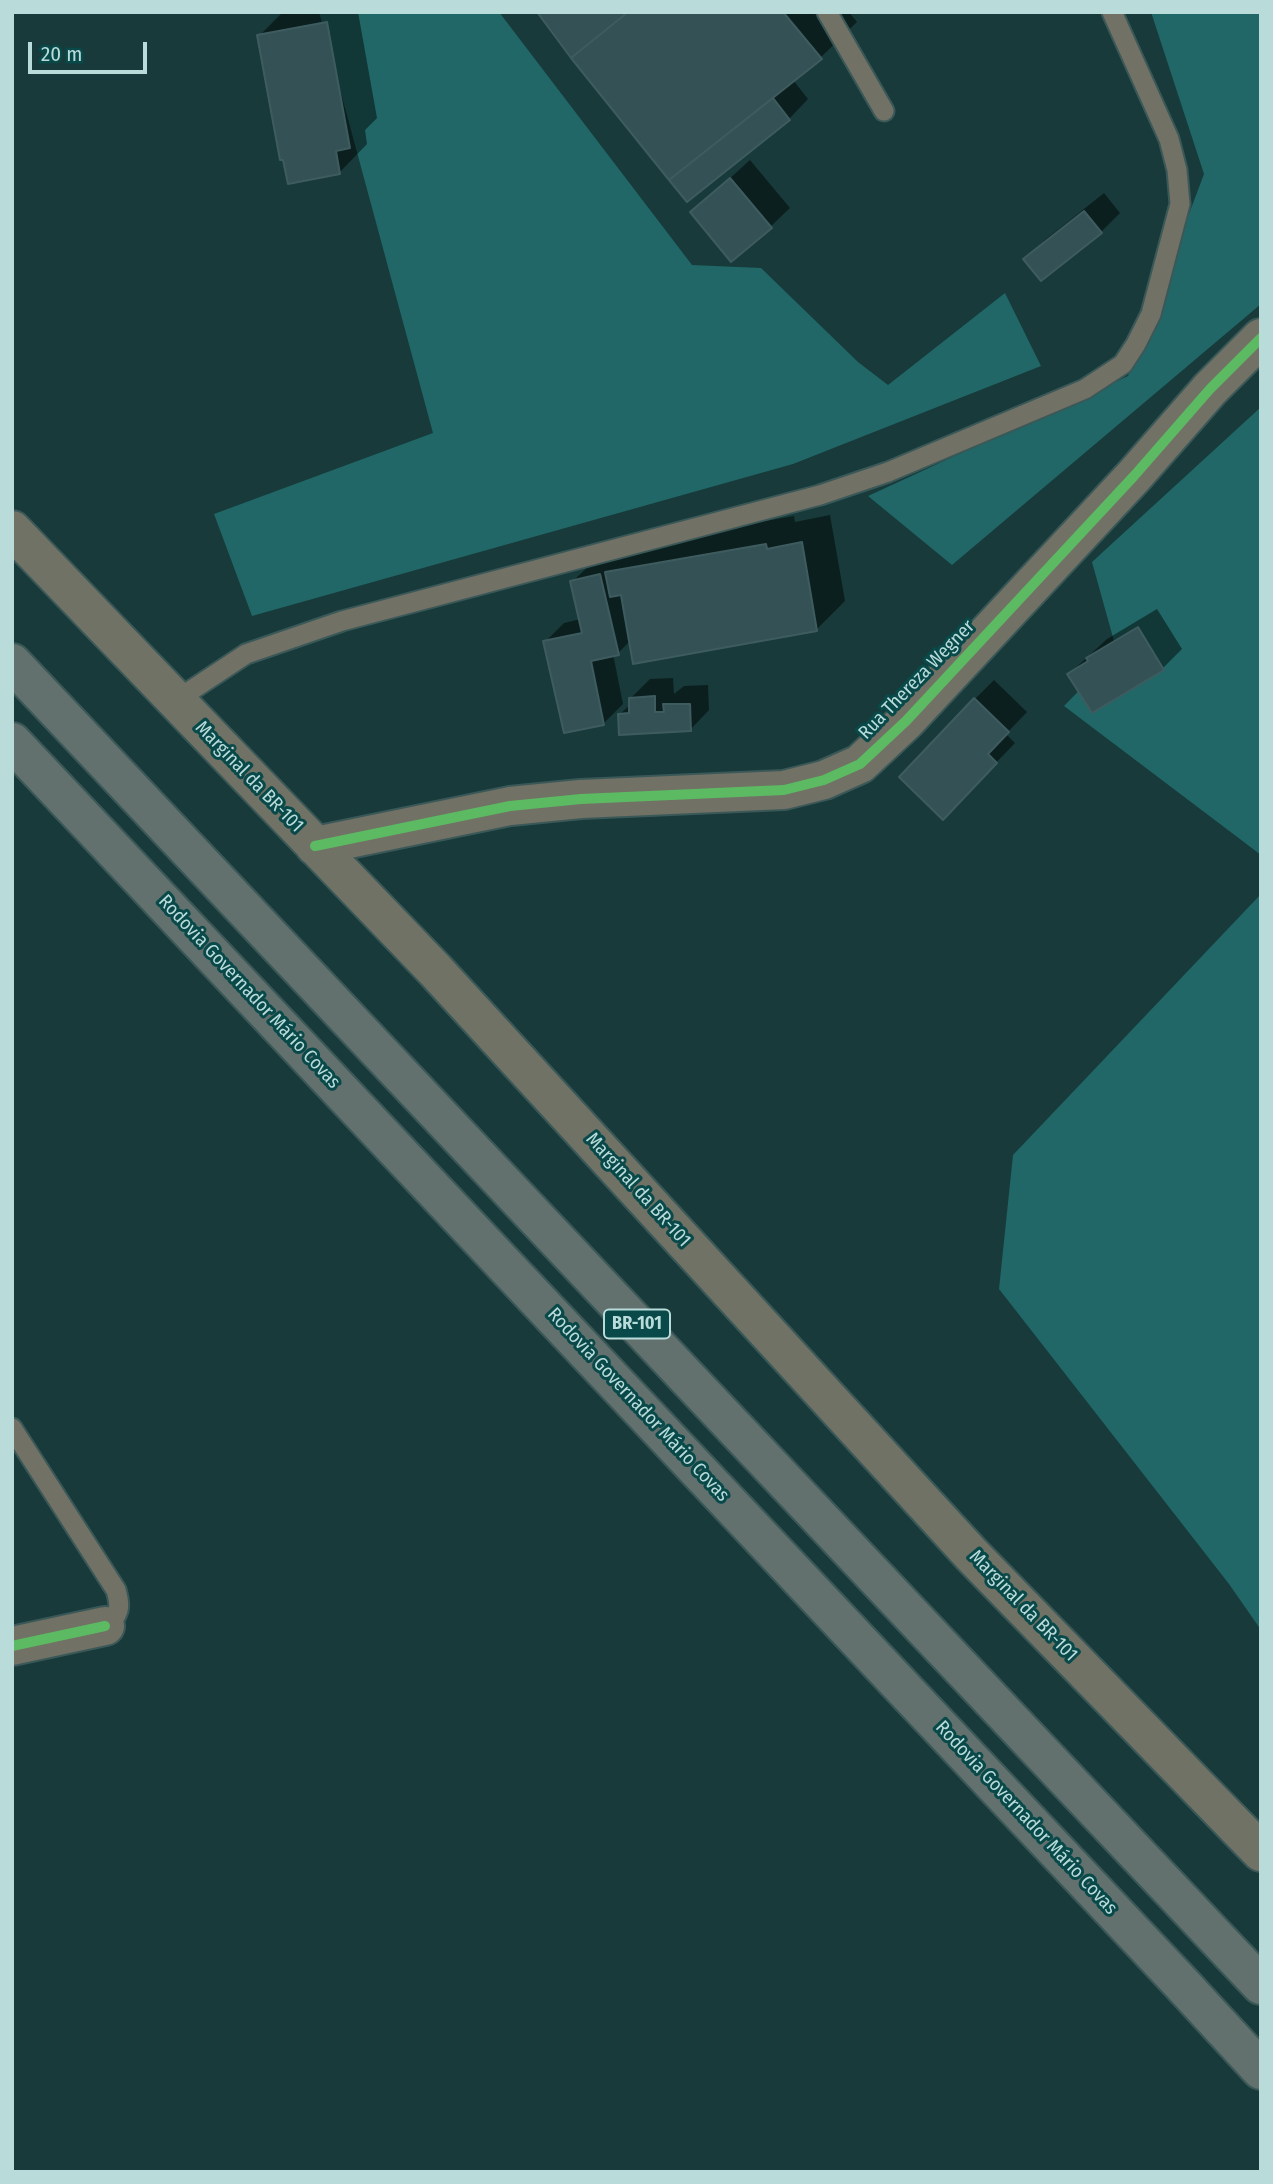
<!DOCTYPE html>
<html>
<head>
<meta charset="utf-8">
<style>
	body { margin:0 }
	#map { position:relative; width:1273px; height:2184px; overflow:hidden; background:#183a3a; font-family:"Fira Sans Condensed",sans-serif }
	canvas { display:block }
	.frame { position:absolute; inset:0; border:14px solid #b9dcdb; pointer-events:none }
	.scale { position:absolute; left:28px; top:42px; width:119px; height:32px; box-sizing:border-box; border:4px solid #b9dcdb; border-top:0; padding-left:9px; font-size:21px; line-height:24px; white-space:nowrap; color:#b9dcdb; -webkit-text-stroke:5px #094949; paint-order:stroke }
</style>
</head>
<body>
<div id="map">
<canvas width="1273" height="2184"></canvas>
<div class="frame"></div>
<div class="scale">20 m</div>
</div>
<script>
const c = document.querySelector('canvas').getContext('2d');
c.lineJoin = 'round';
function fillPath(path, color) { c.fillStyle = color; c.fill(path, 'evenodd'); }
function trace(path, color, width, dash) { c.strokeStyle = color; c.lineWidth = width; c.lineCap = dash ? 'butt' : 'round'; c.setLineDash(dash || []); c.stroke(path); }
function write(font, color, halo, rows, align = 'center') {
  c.font = font + ' "Fira Sans Condensed",sans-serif'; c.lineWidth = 6; c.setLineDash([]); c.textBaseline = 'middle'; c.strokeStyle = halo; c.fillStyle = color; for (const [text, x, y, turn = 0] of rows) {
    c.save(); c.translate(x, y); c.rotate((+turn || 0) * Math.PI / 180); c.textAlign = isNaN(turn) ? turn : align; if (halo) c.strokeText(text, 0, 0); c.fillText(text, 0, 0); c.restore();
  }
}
fillPath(new Path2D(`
	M319,12H499L692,265L761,268L858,362L888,385L1005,293L1041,366L793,464L252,616L214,514L433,433Z
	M1151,12H1261V304L952,565L868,496L1128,376L1204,174Z
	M1261,407V855L1064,706L1117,652L1092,562Z
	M1261,894V1630L1229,1584L999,1289L1013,1155Z`), '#216767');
fillPath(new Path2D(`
	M283,12H358L377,118L365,130L367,144L339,173L259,36Z
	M539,12H849L857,22L820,58L793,80L808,99L789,119L687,200Z
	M750,160L790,208L770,227L692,213Z
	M1104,193L1120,213L1101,232L1026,259L1045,240Z
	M830,515L845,601L816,630L631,640L618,653L613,654L623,704L603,724L545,642L564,623L581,619L572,582L592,563L619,556L620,560L635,544L794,516L795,522Z
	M1157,609L1182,649L1163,668L1092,711L1069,674L1107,639Z
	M673,678L674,694L684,686L708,685L709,710L690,730L620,714L631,704V698L650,679Z
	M994,680L1027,712L1006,734L1015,743L962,798L975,699Z`), '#0007');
const building = new Path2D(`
	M537,12H628L571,58Z
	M628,12H783L822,59L669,180L571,58Z
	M327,22L350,148L336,151L340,174L288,184L283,160H280L257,35Z
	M773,98L790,120L687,202L669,180Z
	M730,178L772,228L731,262L690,212Z
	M1084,211L1102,233L1041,281L1023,259Z
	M802,542L817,631L633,664L621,595L610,597L605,572L766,544L767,549Z
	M600,574L619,655L591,661L604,725L564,733L543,641L582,633L570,581Z
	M1138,627L1164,670L1092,713L1067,674L1088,661L1086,658Z
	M655,696V712H664L663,704H690L691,731L619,735L618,714L629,713V698Z
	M974,698L1009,732L988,754L997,763L943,820L899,777Z`);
fillPath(building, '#345255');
trace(building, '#3e5c5f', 2);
const lane = new Path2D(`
	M827,12L884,111
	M175,701L246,654L342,621L820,495L888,472L1085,389L1123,364L1136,344L1151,314L1180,204L1177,170L1169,139L1112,12
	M12,1428L116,1590C121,1607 120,1616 105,1626`);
const street = new Path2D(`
	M315,846L510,806L581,799L784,790L824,780L860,764L906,721L1134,476L1210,389L1261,338
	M12,1646L105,1626`);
const secondary = new Path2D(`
	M12,530L435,970L971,1554L1261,1852`);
const highway = new Path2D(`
	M12,663L1261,1985
	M12,742L1181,1983L1261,2070`);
trace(lane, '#3b5858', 23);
trace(street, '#3b5858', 42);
trace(secondary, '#3b5858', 42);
trace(highway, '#3b5858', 42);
trace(lane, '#717165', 19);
trace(street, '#717165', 38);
trace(secondary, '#707265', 38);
trace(highway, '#62716d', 38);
trace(new Path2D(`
	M315,846L510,806L581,799L784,790L824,780L860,764L906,721L1134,476L1210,389L1261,338
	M12,1646L105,1626`), '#5cba63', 10);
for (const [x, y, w] of [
	[637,1324,66]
]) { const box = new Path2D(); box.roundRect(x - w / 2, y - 14.5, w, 29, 5); c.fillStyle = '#094949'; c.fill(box); trace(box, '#b9dcdb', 2); }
write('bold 18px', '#b9dcdb', null, [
	["BR-101",637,1324]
]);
write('19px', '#b9dcdb', '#094949', [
	["Rua Thereza Wegner",917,680,-46],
	["Marginal da BR-101",249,777,46],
	["Rodovia Governador Mário Covas",249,992,47],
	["Marginal da BR-101",638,1190,48],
	["Rodovia Governador Mário Covas",638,1405,47],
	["Marginal da BR-101",1023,1606,46],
	["Rodovia Governador Mário Covas",1026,1818,47]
]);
</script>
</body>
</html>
